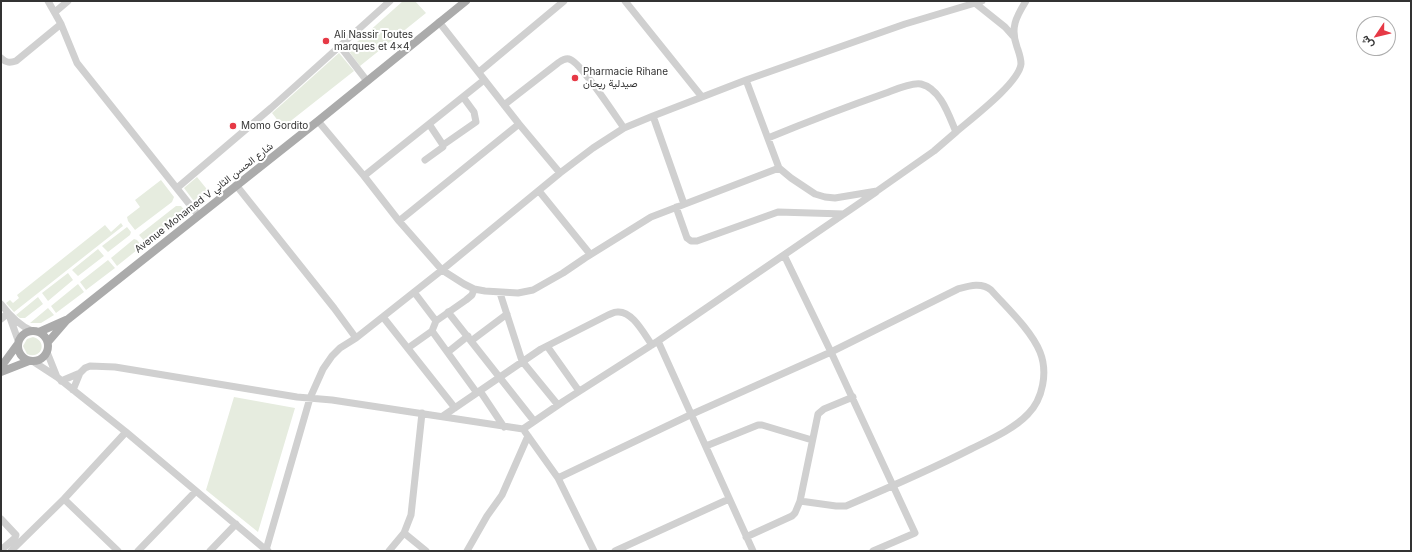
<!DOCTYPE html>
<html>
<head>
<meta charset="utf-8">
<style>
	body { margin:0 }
	#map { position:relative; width:1412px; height:552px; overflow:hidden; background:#fff; font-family:Inter,Vazirmatn,sans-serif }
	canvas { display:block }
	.frame { position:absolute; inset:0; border:2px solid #333; pointer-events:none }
	.north { position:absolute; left:1356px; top:16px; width:40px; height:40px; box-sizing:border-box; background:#fff; border:1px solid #adadad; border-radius:50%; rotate:235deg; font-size:11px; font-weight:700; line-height:16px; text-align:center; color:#333 }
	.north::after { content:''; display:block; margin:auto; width:14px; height:18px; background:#e63946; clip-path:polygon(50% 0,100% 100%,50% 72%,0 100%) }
</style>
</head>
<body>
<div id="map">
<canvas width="1412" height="552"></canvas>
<div class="frame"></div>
<div class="north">ش</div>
</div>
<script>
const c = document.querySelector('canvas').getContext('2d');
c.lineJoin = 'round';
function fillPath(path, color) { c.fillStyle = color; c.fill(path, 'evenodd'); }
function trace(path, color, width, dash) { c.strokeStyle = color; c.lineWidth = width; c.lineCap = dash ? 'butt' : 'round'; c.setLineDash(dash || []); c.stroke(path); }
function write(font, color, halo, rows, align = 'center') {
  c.font = font + ' Inter,Vazirmatn,sans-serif'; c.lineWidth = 4; c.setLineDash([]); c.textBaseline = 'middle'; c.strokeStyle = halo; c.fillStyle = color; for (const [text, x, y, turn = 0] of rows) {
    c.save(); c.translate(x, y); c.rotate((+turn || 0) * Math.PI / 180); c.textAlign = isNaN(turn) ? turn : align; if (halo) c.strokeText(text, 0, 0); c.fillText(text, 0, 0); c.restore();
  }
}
fillPath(new Path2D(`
	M403,1H415L426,13L360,66L348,50Z
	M339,53L354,71L283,127L272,113Z
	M197,177L210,193L196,204L184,188Z
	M161,180L174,197L172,202L135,230L128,221L127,217L140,207L135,200Z
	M176,206H181L186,212L146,243L139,235Z
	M121,223L123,226L14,312L6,303L10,300L13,303L19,298L17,295L105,225L111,232Z
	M127,227L131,232L130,235L108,252L102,246Z
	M134,239L137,240L142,246L117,266L111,258Z
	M98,249L104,256L78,276L72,270Z
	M108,260L115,268L86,290L80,282Z
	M68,273L73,280L48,301L42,293Z
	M78,284L84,292L56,313L51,306Z
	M38,297L43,304L25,318H20L16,315Z
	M48,308L54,315L41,323H30Z
	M33,337C48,341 42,360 27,354L23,346L27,339Z
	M234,397L295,408L258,532L206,490Z`), '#e6ecdf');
trace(new Path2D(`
	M48,1L61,24L77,63L198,215
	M625,1L702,97
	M975,3L1005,27L1013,36
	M55,12L68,1
	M439,22L519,124L560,173
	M340,46L367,81
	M1,58C6,63 10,63 16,61L61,24
	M479,72L564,1
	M746,80L653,116L624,128L593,148L560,173L442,270L464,284L474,289L485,291L518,293L533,290L563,273L585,258L651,217L779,168L791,178L815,194L825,197L835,198L877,191L934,151L956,132C949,116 941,89 921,84C912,82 894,90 886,93C846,107 807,122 768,138
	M504,105L558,63C561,61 564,58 569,59C580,61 616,117 624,128
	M653,116L684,204
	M956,132C971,119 1019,83 1021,64C1021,58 1019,53 1017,47C1010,28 1016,17 1026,1
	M443,145L476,122L474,112L463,97
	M425,160L443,147V145L429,124
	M779,168L746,80L905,24L982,1
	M364,176L484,80
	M236,185L334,308L356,338L442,270L399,221L364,176L318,121
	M177,188L271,108L390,1
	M539,191L590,254
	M676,207L687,238L691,241H697L778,212L844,214
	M399,221L519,124
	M784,255L831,352L915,533L873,551
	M414,292L436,321
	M500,293L522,361L558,405
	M1,304C10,316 19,325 32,331
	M448,312L534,421
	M9,315L18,340
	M383,317L455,408
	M1,319L8,313
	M432,331L477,393
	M471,341L507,314
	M658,341L753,551
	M547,346L579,391
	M408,348L432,331L436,321L466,300L472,295L474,289
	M47,352L57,377
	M448,352L468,336
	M61,381L80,373L85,368L90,366L115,367L297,397L332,400L523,429L558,478L594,551
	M73,390L80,373
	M480,391L504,427
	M443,416L541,349L608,315C611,314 614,312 617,312C632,310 644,334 652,345
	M523,429L564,401L658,341L876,192
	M126,432L266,550L265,551
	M706,446L758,425H762L812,440
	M558,478L690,415L831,352L958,289C969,286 981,282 991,290C1007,308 1031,330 1040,352C1048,372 1043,399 1028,414C1014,429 989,440 971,449C930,470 888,488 846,506H836L800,501
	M64,499L118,551
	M1,519L16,535L15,538L1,550
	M404,533L426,551
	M746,537L792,516L795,513L800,501L818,414L824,409L853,397
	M11,551L64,499L126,432L57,377L34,362
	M138,551L196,491
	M210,551L236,524
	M268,551L266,550L310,398L323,369L332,356L340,348L356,338
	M389,551L404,533L411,515L422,413
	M467,551L487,516L502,495L528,436
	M615,551L729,499`), '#d0d0d0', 7);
trace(new Path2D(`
	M18 346a15 15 0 1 1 30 0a15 15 0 1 1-30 0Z
	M39,332L66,320
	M48,342L67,320L318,121L466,1
	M1,367L17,345
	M1,372L29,361`), '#ababab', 8);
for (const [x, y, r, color] of [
	[326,41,4,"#e63946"],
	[575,78,4,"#e63946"],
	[233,126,4,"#e63946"]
]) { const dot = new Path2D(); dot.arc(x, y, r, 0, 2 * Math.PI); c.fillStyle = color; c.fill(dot); trace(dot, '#fff', 1.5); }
write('10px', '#333', '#fff', [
	["Ali Nassir Toutes",334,35],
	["marques et 4x4",334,47],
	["Pharmacie Rihane",583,72],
	["صيدلية ريحان",583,84],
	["Momo Gordito",241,126]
], 'left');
write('10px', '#333', '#fff', [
	["Avenue Mohamed V شارع الحسن الثاني",204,198,-38]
]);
</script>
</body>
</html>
